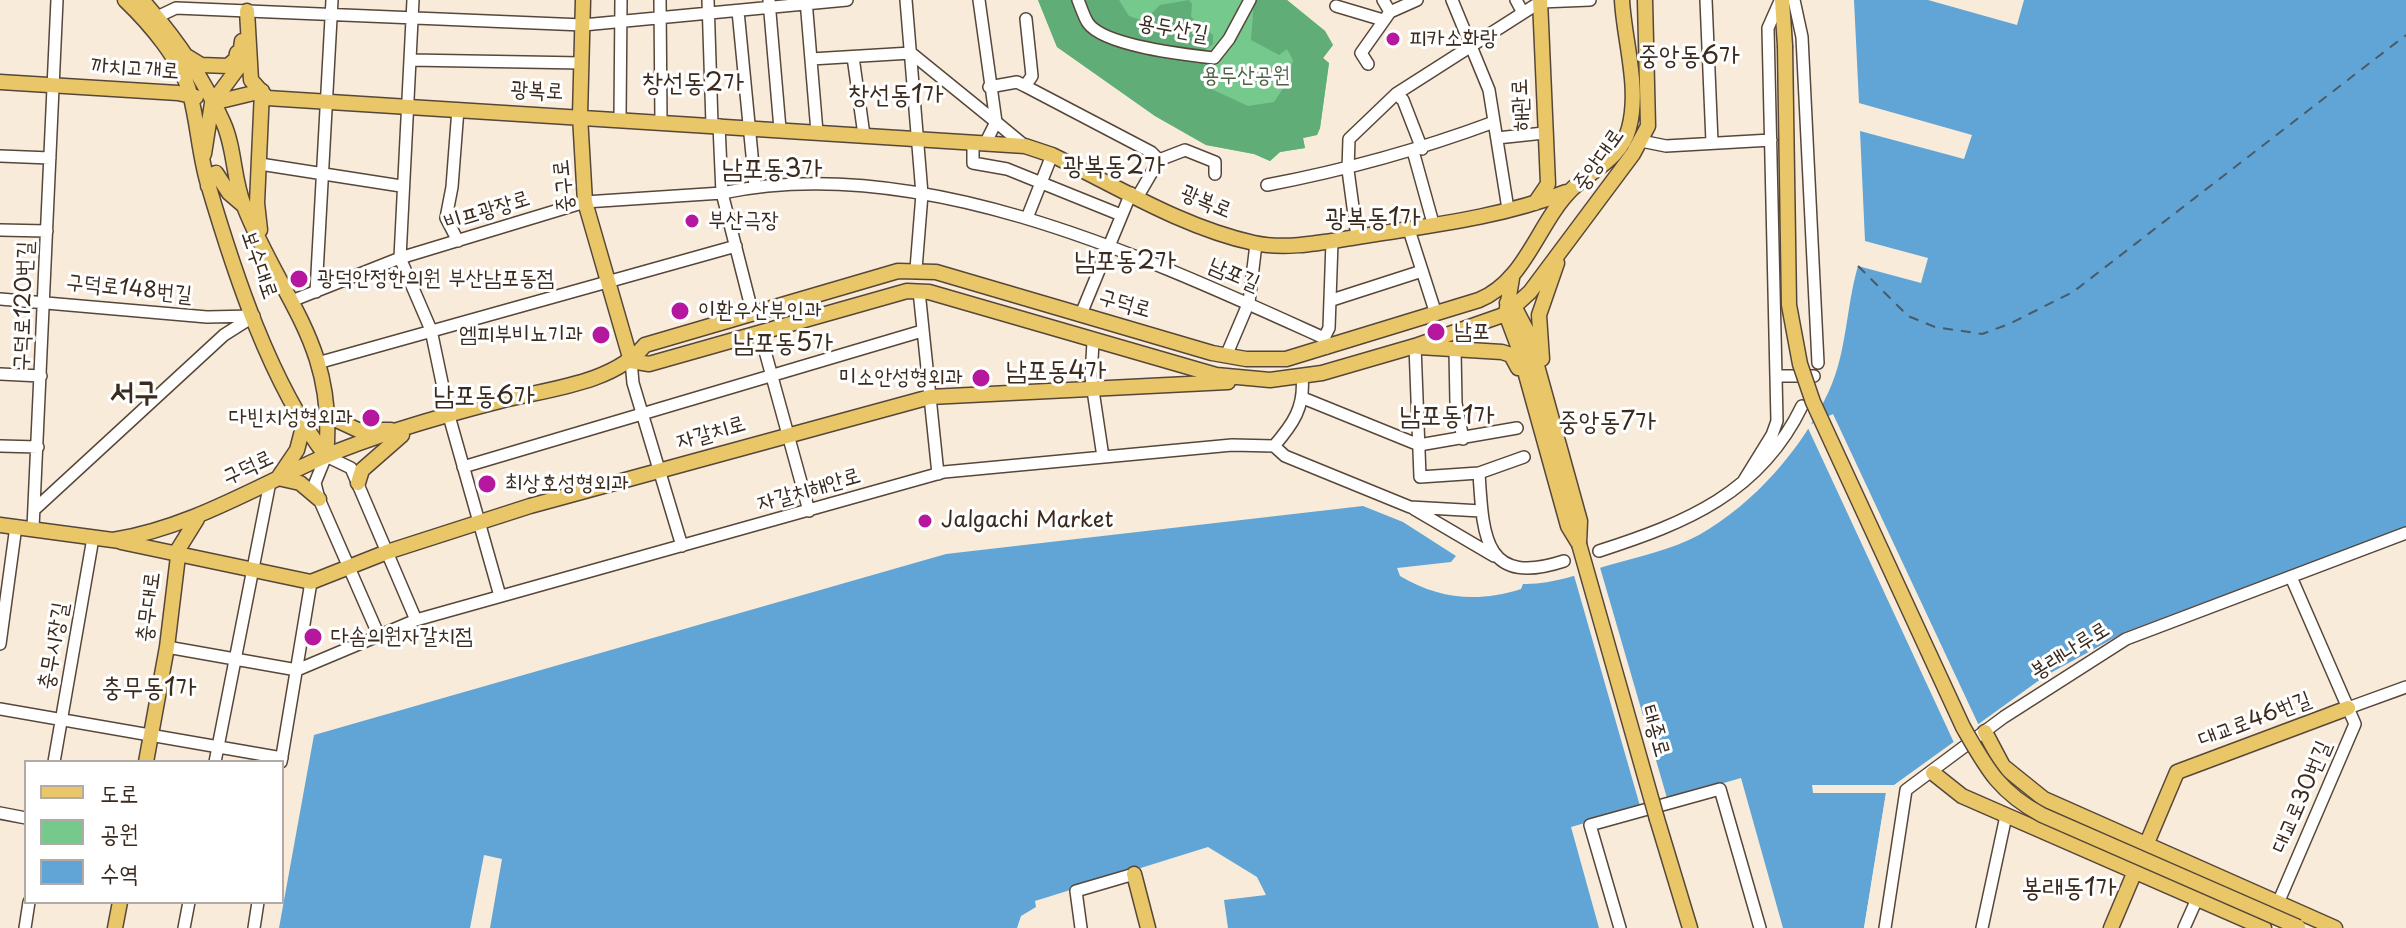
<!DOCTYPE html>
<html>
<head>
<meta charset="utf-8">
<style>
	body { margin:0 }
	#map { position:relative; width:2406px; height:928px; overflow:hidden; background:#f8ebda; font-family:"Playpen Sans","Poor Story",sans-serif }
	canvas { display:block }
	.legend { position:absolute; left:24px; top:760px; width:260px; height:144px; box-sizing:border-box; background:#fff; border:2px solid #b1aaa5; margin:0; padding:10px 14px; list-style:none; font-size:24px; color:#3b2a1e }
	.legend li { display:flex; align-items:center; gap:16px; height:40px }
	.legend b { width:40px; border:2px solid #b1aaa5 }
</style>
</head>
<body>
<div id="map">
<canvas width="2406" height="928"></canvas>
<ul class="legend">
<li><b style="height:10px;background:#e9c769"></b>도로</li>
<li><b style="height:22px;background:#75c98d"></b>공원</li>
<li><b style="height:22px;background:#60a5d5"></b>수역</li>
</ul>
</div>
<script>
const c = document.querySelector('canvas').getContext('2d');
c.lineJoin = 'round';
function fillPath(path, color) { c.fillStyle = color; c.fill(path, 'evenodd'); }
function trace(path, color, width, dash) { c.strokeStyle = color; c.lineWidth = width; c.lineCap = dash ? 'butt' : 'round'; c.setLineDash(dash || []); c.stroke(path); }
function write(font, color, halo, rows, align = 'center') {
  c.font = font + ' "Playpen Sans","Poor Story",sans-serif'; c.lineWidth = 6; c.setLineDash([]); c.textBaseline = 'middle'; c.strokeStyle = halo; c.fillStyle = color; for (const [text, x, y, turn = 0] of rows) {
    c.save(); c.translate(x, y); c.rotate((+turn || 0) * Math.PI / 180); c.textAlign = isNaN(turn) ? turn : align; if (halo) c.strokeText(text, 0, 0); c.fillText(text, 0, 0); c.restore();
  }
}
fillPath(new Path2D(`
	M1038,0H1287L1325,31L1333,45L1323,58L1329,63L1320,128L1317,135L1303,138L1305,148L1280,152L1270,161L1254,154L1206,145L1155,116L1057,47Z`), '#75c98d');
fillPath(new Path2D(`
	M1038,0H1119L1129,16L1144,21L1160,5L1189,0L1192,4L1191,17L1213,35V44L1204,51L1191,53L1193,59L1210,65V72L1200,76L1207,87L1248,106L1274,102L1288,81L1293,60L1287,49L1279,55L1251,40L1254,0H1287L1325,31L1333,45L1323,58L1329,63L1320,128L1317,135L1303,138L1305,148L1280,152L1270,161L1254,154L1206,145L1155,116L1057,47Z`), '#60ad78');
fillPath(new Path2D(`
	M1854,0H1928L2017,25L2024,0H2406V527L2125,632L2045,676L1894,785L1886,793L1864,928H1783L1741,778L1571,827L1599,928H1228L1224,900L1266,895L1257,877L1208,847L1035,901L1036,907L1021,916L1017,928H490L502,859L484,855L470,928H279L314,735L946,554L1363,506L1403,522L1456,556L1451,562L1397,568L1400,576C1439,599 1477,603 1521,589L1523,584C1551,585 1579,574 1606,566C1637,557 1671,550 1699,535C1755,503 1802,449 1829,391C1847,352 1846,307 1858,266L1921,283L1928,258L1865,241L1860,131L1964,159L1972,135L1859,103Z`), '#60a5d5');
fillPath(new Path2D(`
	M1833,414L1981,730L1956,747L1807,426Z
	M1599,564L1667,798L1640,806L1573,572Z
	M1812,785H1894L1868,928H1864L1886,793H1813Z`), '#f8ebda');
trace(new Path2D(`
	M1858,266L1908,316L1935,327L1982,334L2009,324L2073,292L2406,35`), '#4a5b67', 2, [10, 8]);
const minor = new Path2D(`
	M413,0L400,258L431,330L449,416L500,596
	M660,0L661,121
	M708,0L712,124
	M806,0L817,132
	M906,0L922,194L916,269
	M979,0L996,122L1025,146
	M1078,0C1081,7 1084,17 1088,23C1104,46 1187,55 1214,58L1229,39L1250,0
	M1452,0L1489,90L1508,209
	M1516,0L1523,13
	M1706,0L1712,142
	M1794,0L1802,37L1818,363
	M769,1L780,129
	M1336,6L1383,20
	M738,11L755,186
	M1390,12L1417,0
	M157,17L176,8L583,25L847,0
	M853,57L864,135
	M811,59L911,53L996,122L985,144
	M410,60L582,63
	M1368,64L1361,53L1390,12L1383,0
	M1025,86L1151,152L1159,160L1138,196
	M989,87L1017,82L1025,86L1032,76L1026,19
	M1396,94L1403,100L1422,149
	M458,109L452,187L446,218L458,241
	M620,118L621,0
	M719,125L722,193C920,151 1147,258 1324,338L1327,348
	M1497,138L1544,133
	M1641,141L1666,146L1771,140
	M973,143V163L1007,169L1121,215
	M1413,151L1433,223
	M0,156L50,158
	M1159,160L1185,150L1215,162V174
	M260,164L401,186
	M1267,185C1346,170 1419,150 1494,122
	M1027,218L1052,155
	M0,230L47,231
	M1409,230L1436,314
	M1357,237L1348,170L1349,139L1396,94L1540,2L1590,0
	M919,291L938,474
	M316,292L332,0
	M0,299L207,317L254,316
	M294,300L400,258L585,202L722,193L752,311
	M1332,300L1422,271
	M1081,314L1131,193
	M760,333L809,511
	M1324,338L1329,328L1332,242
	M1093,342L1091,377L1103,457
	M1415,346L1420,477L1479,473L1524,457
	M1455,351L1456,403L1463,439
	M1226,356L1249,302L1256,244
	M631,361L633,383L682,546
	M321,362L736,246
	M0,374L41,376
	M1777,376H1814
	M1303,398L1419,445L1517,428
	M0,446L38,447
	M1274,446L1285,456L1410,507L1481,511
	M463,467L922,331
	M1479,473C1483,537 1484,587 1564,561
	M1743,482L1772,435L1777,421L1768,28L1780,1
	M35,509L224,335L254,316
	M1414,509L1494,556
	M33,528L57,0
	M1599,551C1686,523 1760,493 1802,406
	M379,636L319,499L315,483L326,456L351,468L416,620
	M0,644L16,526
	M167,647L297,670L416,620L944,472L1232,445L1274,446C1293,424 1305,407 1302,377
	M2348,708L2406,687
	M0,709L282,758
	M54,762L93,538
	M215,762L270,482
	M281,762L311,582
	M0,813L26,818
	M2278,903L2355,724L2291,577
	M25,928L29,902
	M184,928L189,902
	M254,928L258,902
	M1081,928L1076,891L1134,874
	M1620,928L1590,825L1720,789L1760,928
	M1885,928L1906,790L2004,717L2126,639L2406,533
	M1982,928L2006,816
	M2184,928L2197,899`);
const major = new Path2D(`
	M125,0C150,24 181,60 190,94C198,123 199,154 208,184C234,272 270,383 326,456
	M142,0C174,36 204,79 223,122C235,148 233,179 244,206C281,300 337,345 326,456
	M583,0L580,116L585,202L631,361
	M1782,0L1785,46
	M247,11L251,80L267,98L1025,146L1052,155C1116,186 1184,228 1254,243C1287,250 1324,242 1357,237C1426,226 1500,218 1566,192
	M188,57L201,65L228,66L236,59L237,53
	M0,82L178,93L196,97
	M212,103L262,91
	M204,154L212,103L238,68L242,41
	M208,186L211,175L216,173L229,193L243,205
	M1535,203L1548,184L1540,0
	M260,230L257,203L262,91
	M1512,278L1506,314L1518,346L1568,526L1579,544
	M1507,303L1515,308L1528,333L1580,521L1579,544
	M1419,347L1502,352L1511,355L1518,368
	M1542,359L1539,315L1557,263
	M631,361L649,364L907,291L929,292L1216,375L1270,380L1322,373L1415,346L1506,314L1530,292L1633,154L1648,126L1645,0
	M330,417L358,430H391
	M303,427L297,450L278,478L300,483L319,499
	M358,483L362,470L402,435
	M0,525L120,541
	M113,540C188,528 252,489 321,458C377,434 441,416 500,401C547,389 613,384 645,345L898,271L936,272L1212,353L1246,359H1286L1479,300C1526,281 1538,222 1572,189C1593,169 1621,159 1629,128C1640,88 1624,40 1622,0
	M121,542L311,582L387,552L530,506L930,397L1228,382
	M1985,732L2003,766L2044,799L2335,928
	M146,762L167,647L179,548L197,519
	M1933,773L1962,796L2264,928
	M1657,819L1690,928
	M1134,874L1148,928
	M115,928L120,902
	M2111,928L2177,772L2348,708`);
trace(minor, '#57473a', 14);
trace(major, '#57473a', 17);
trace(minor, '#fff', 11);
trace(major, '#e9c769', 14);
const majorBridge = new Path2D(`
	M1785,46L1789,305L1800,364L1813,402L1963,727C1987,769 1999,792 2042,815L2298,927
	M1579,544L1657,819`);
trace(majorBridge, '#57473a', 17, []);
trace(majorBridge, '#e9c769', 14);
for (const [x, y, r, color] of [
	[1393,39,8,"#b5179e"],
	[692,221,8,"#b5179e"],
	[299,279,10,"#b5179e"],
	[680,311,10,"#b5179e"],
	[1436,332,10,"#b5179e"],
	[601,335,10,"#b5179e"],
	[981,378,10,"#b5179e"],
	[371,418,10,"#b5179e"],
	[487,484,10,"#b5179e"],
	[925,521,8,"#b5179e"],
	[313,637,10,"#b5179e"]
]) { const dot = new Path2D(); dot.arc(x, y, r, 0, 2 * Math.PI); c.fillStyle = color; c.fill(dot); trace(dot, '#fff', 3); }
write('22px', '#3b2a1e', '#fff', [
	["용두산길",1173,29,10],
	["까치고개로",135,69,4],
	["광복로",537,91,3],
	["해관로",1521,105,-92],
	["중앙대로",1599,160,-55],
	["중구로",564,186,-96],
	["광복로",1206,202,23],
	["비프광장로",487,211,-17],
	["보수대로",259,265,71],
	["남포길",1234,275,23],
	["구덕로148번길",129,289,6],
	["구덕로",1125,304,16],
	["구덕로120번길",24,306,-88],
	["자갈치로",711,433,-16],
	["구덕로",248,468,-25],
	["자갈치해안로",809,490,-16],
	["충무대로",149,607,-83],
	["충무시장길",54,646,-80],
	["봉래나루로",2070,651,-32],
	["대교로46번길",2255,720,-21],
	["태종로",1655,731,74],
	["대교로30번길",2302,797,-67]
]);
write('22px', '#3b2a1e', '#fff', [
	["피카소화랑",1409,39],
	["부산극장",708,221],
	["광덕안정한의원 부산남포동점",317,279],
	["이환우산부인과",698,311],
	["남포",1454,332],
	["엠피부비뇨기과",583,335,"right"],
	["미소안성형외과",963,378,"right"],
	["다빈치성형외과",353,418,"right"],
	["최상호성형외과",505,484],
	["Jalgachi Market",941,521],
	["다솜의원자갈치점",331,637]
], 'left');
write('22px', '#4f6245', '#fff', [
	["용두산공원",1246,76]
]);
write('26px', '#3b2a1e', '#fff', [
	["중앙동6가",1689,57],
	["창선동2가",693,84],
	["창선동1가",896,96],
	["광복동2가",1114,167],
	["남포동3가",772,170],
	["광복동1가",1373,219],
	["남포동2가",1125,262],
	["남포동5가",783,344],
	["남포동4가",1056,372],
	["남포동6가",484,397],
	["남포동1가",1447,417],
	["중앙동7가",1607,423],
	["충무동1가",149,689],
	["봉래동1가",2069,889]
]);
write('bold 30px', '#3b2a1e', '#fff', [
	["서구",134,394]
]);
</script>
</body>
</html>
